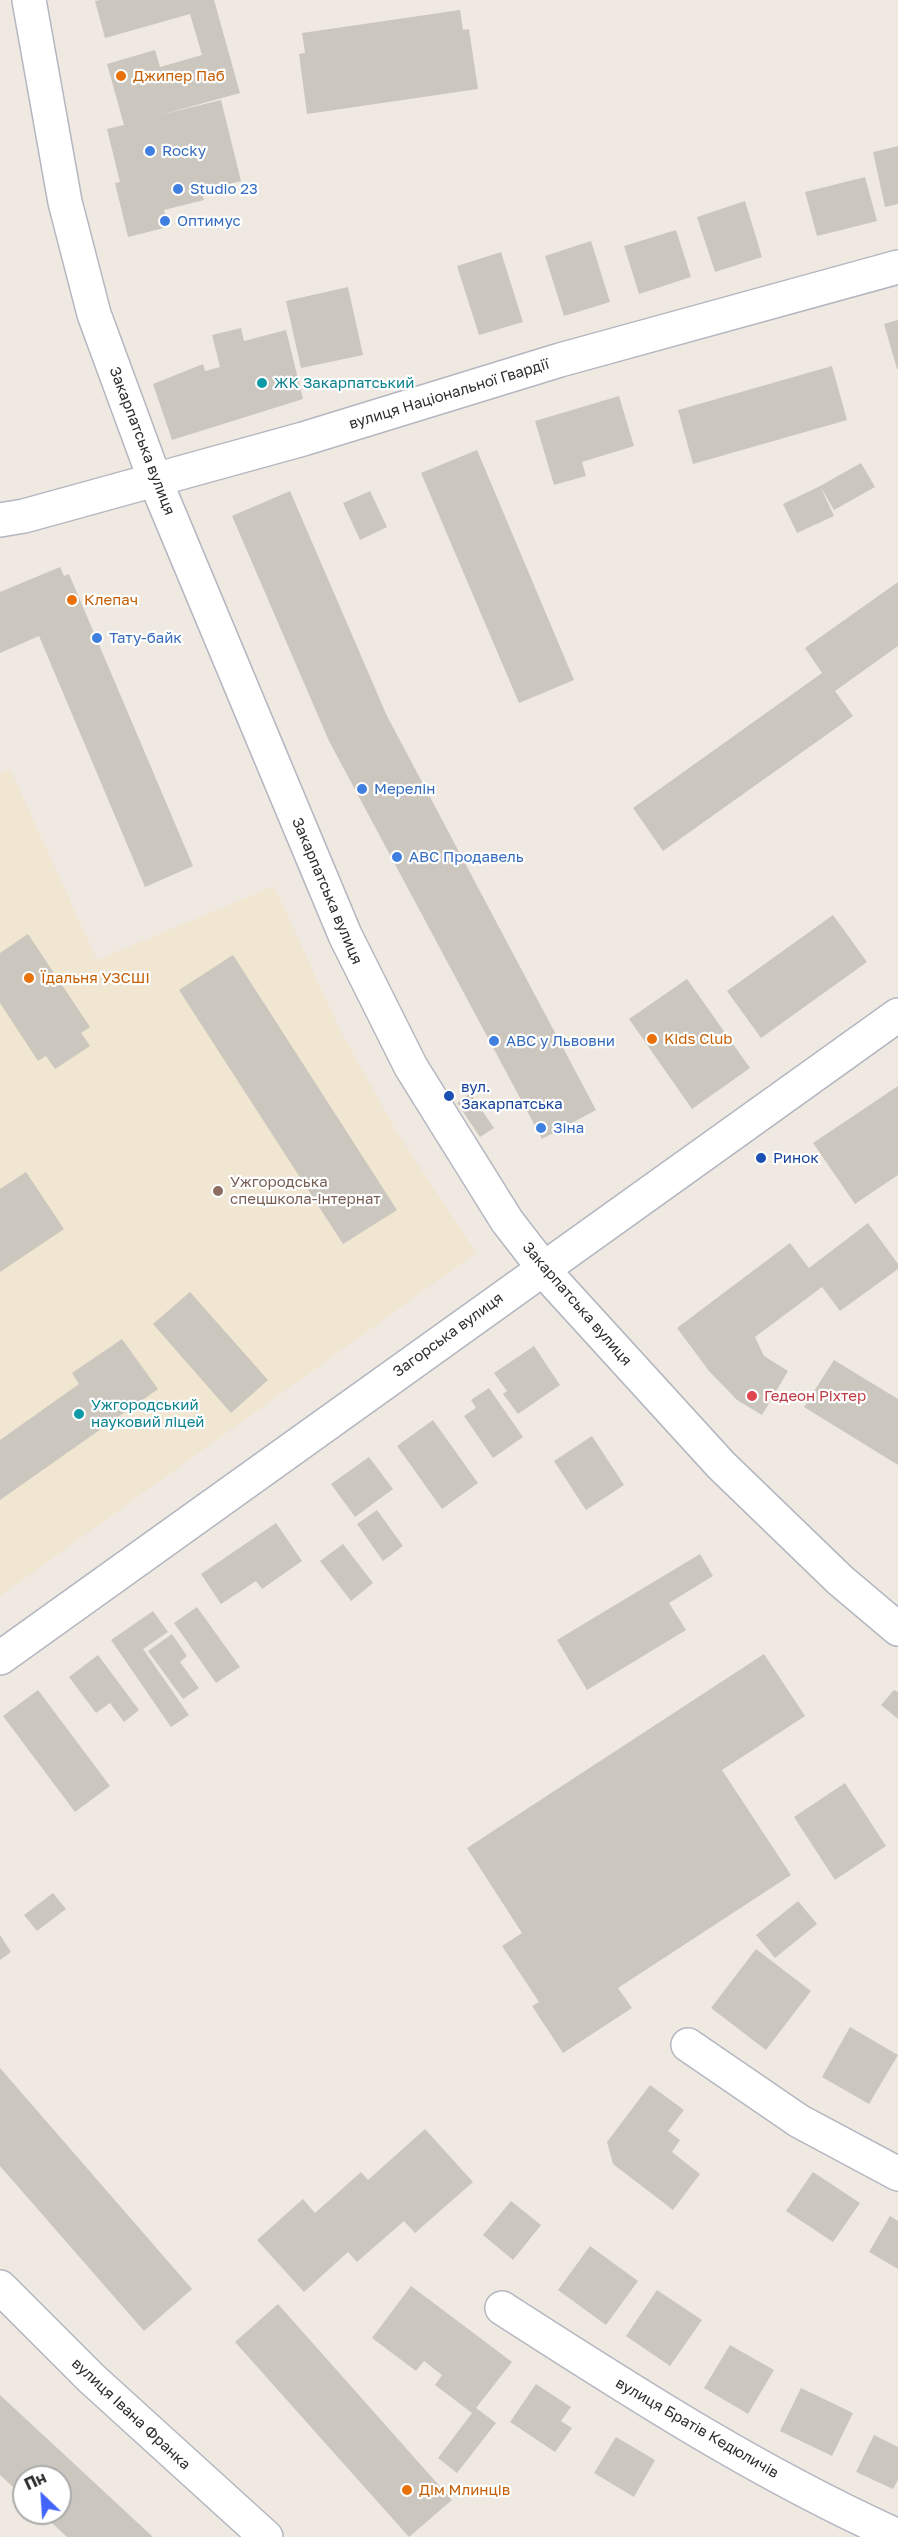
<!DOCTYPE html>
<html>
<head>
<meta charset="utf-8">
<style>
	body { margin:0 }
	#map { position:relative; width:898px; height:2537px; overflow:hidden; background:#efe9e1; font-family:"Golos Text",sans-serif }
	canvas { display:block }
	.north { position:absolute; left:12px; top:2465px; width:60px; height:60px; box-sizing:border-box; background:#fff; border:2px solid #ababab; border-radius:50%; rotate:335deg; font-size:16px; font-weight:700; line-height:24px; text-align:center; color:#2e2e2e }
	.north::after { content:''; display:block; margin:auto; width:21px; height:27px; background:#4264fb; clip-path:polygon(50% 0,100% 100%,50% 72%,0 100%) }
</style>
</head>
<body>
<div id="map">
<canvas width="898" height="2537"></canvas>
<div class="north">Пн</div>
</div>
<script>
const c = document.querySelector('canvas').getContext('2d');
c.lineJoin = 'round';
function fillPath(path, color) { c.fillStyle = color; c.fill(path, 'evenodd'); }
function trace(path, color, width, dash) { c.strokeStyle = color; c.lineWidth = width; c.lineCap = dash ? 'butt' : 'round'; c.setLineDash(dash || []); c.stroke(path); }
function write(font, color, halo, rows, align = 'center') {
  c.font = font + ' "Golos Text",sans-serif'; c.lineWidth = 4.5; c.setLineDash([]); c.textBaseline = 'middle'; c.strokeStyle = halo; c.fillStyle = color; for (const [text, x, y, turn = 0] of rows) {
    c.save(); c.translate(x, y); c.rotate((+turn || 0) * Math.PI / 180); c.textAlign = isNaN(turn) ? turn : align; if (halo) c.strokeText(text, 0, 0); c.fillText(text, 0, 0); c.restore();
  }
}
fillPath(new Path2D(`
	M10,769L97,960L274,886L340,1030L395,1129L476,1253L0,1596V773Z`), '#f0e6d1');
fillPath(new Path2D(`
	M100,0H214L240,93L160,115L221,100L241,181L201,191L204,200L164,210L168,227L128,237L115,183L120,182L107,129L124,125L107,64L155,50L160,67L202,55L190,14L105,38L95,1Z
	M460,10L463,30L469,29L478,89L307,114L299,54L305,53L302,33Z
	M898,146V204L885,207L873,152Z
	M865,177L877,221L817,236L805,192Z
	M745,201L762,257L715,272L697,217Z
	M676,230L691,277L639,294L624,246Z
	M591,241L610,302L564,316L545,256Z
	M501,252L523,322L479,335L457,266Z
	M348,287L363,355L301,368L286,301Z
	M898,320V369H897L884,324Z
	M241,328L244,341L286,330L303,399L172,440L153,384L203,364L205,371L220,367L212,335Z
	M832,366L847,420L693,464L678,410Z
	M619,396L634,446L582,462L586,476L554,485L535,421Z
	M477,450L574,680L519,703L421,473Z
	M861,463L875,487L834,510L820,486Z
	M820,486L834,516L797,533L783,504Z
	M290,491L387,716L596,1110L542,1139L329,741L232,516Z
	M370,491L387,527L360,540L343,503Z
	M60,567L64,576L69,574L193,866L145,887L39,636L0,653V592Z
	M898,582V646L835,691L853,716L663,851L633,808L822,673L805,648Z
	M833,915L867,962L761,1038L727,991Z
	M28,934L90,1027L81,1033L90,1046L55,1069L46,1056L38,1061L0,1003V953Z
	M233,955L397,1210L343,1244L179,990Z
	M687,979L750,1068L692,1109L629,1019Z
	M898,1086V1175L855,1204L813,1143Z
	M470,1093L494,1128L480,1137L457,1103Z
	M26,1172L64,1229L0,1272V1189Z
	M868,1223L898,1264V1269L840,1311L822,1287L755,1337L764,1356L788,1371L762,1415L737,1400L709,1371L677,1328L790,1243L809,1268Z
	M190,1292L268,1380L231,1413L153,1324Z
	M122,1339L158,1389L0,1500V1440L79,1384L72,1373Z
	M534,1346L560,1385L518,1414L503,1394L507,1391L494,1373Z
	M834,1360L898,1399V1465L804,1407Z
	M489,1388L523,1437L493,1458L464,1416L476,1408L471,1400Z
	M433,1420L478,1483L442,1509L397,1446Z
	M592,1436L624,1485L586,1510L554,1461Z
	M369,1457L393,1489L355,1517L331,1484Z
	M377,1510L403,1546L383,1561L357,1524Z
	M276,1523L302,1561L262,1589L256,1581L221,1604L201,1574Z
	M343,1544L373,1583L351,1601L320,1561Z
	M700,1554L713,1576L669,1603L686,1630L587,1690L557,1640Z
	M197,1607L240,1667L216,1683L174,1623Z
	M153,1611L168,1632L143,1649L189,1715L171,1727L111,1640Z
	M172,1634L187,1656L180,1662L199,1688L183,1699L148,1651Z
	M764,1654L805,1716L722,1770L791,1875L618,1988L632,2008L563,2053L532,2006L539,2002L502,1946L522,1933L467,1848Z
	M98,1655L139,1710L124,1722L110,1703L96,1713L69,1677Z
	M38,1690L110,1786L75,1812L3,1716Z
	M894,1690L898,1692V1719L881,1705Z
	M845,1783L886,1846L835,1880L794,1817Z
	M53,1893L66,1909L37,1931L24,1915Z
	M798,1901L817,1924L775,1958L756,1935Z
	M0,1935L11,1952L0,1960Z
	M756,1949L811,1991L766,2050L711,2008Z
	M850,2027L898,2055L869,2104L822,2077Z
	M0,2068L192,2289L144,2331L0,2166Z
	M650,2085L684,2110L668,2131L680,2140L672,2152L700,2174L673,2210L613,2164L607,2142Z
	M425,2129L473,2182L415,2233L404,2221L357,2262L348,2252L304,2292L257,2240L303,2199L315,2213L361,2172L368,2180Z
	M813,2172L860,2203L833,2242L786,2211Z
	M511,2201L541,2225L513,2260L483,2235Z
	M890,2216L898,2221V2269L869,2252Z
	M590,2246L638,2281L606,2325L558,2290Z
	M411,2286L512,2362L476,2408L496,2423L457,2473L438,2458L472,2413L435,2385L442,2375L424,2361L416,2371L372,2338Z
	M657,2290L702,2320L670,2366L626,2336Z
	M278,2304L452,2500L409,2537L235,2342Z
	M730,2345L774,2370L748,2414L704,2388Z
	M536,2384L571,2407L561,2421L572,2428L555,2452L510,2422Z
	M801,2388L853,2413L832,2456L780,2431Z
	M0,2395L153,2537H67L41,2513H60V2477H24V2497L0,2475Z
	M874,2435L898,2447V2480L893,2489L856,2472Z
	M616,2437L655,2460L634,2497L594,2473Z`), '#cbc7bf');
const street = new Path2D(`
	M0,520L24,516L303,439L560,360L898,267
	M688,2045L799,2121L898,2174
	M502,2308C631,2391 758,2473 898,2536`);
const secondary = new Path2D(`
	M29,0L65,202L94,314L155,480L345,935L411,1067L507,1221L555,1283L721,1465L840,1580L898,1629
	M0,1658L898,1015
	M0,2287L91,2378L266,2537`);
trace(street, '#b4b7c1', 36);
trace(secondary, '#b4b7c1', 36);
trace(street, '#fff', 33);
trace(secondary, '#fff', 33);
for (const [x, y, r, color] of [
	[121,76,6,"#e8710a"],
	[150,151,6,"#3f7fe0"],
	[178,189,6,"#3f7fe0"],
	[165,221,6,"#3f7fe0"],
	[262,383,6,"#0f9aa8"],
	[72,600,6,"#e8710a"],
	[97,638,6,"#3f7fe0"],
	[362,789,6,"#3f7fe0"],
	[397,857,6,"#3f7fe0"],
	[29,978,6,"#e8710a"],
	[652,1039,6,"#e8710a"],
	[494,1041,6,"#3f7fe0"],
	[449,1096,6,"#1a4fb4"],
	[541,1128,6,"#3f7fe0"],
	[761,1158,6,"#1a4fb4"],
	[218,1191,6,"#8d6e63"],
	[752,1396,6,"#e0444e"],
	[79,1414,6,"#0f9aa8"],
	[407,2490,6,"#e8710a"]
]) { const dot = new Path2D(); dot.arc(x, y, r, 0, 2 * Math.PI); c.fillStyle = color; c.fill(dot); trace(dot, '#fff', 2); }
write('15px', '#c56008', '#fff', [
	["Джипер Паб",133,76],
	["Клепач",84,600],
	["Їдальня УЗСШІ",41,978],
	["Kids Club",664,1039],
	["Дім Млинців",419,2490]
], 'left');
write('15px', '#366cbe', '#fff', [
	["Rocky",162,151],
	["Studio 23",190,189],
	["Оптимус",177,221],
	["Тату-байк",109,638],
	["Мерелін",374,789],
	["ABC Продавель",409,857],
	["ABC у Львовни",506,1041],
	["Зіна",553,1128]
], 'left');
write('15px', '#0d838f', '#fff', [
	["ЖК Закарпатський",274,383],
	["Ужгородський",91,1405],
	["науковий ліцей",91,1422]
], 'left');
write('15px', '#2e2e2e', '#fff', [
	["вулиця Національної Гвардії",449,394,-17],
	["Закарпатська вулиця",142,441,69],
	["Закарпатська вулиця",327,891,67],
	["Закарпатська вулиця",577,1304,49],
	["Загорська вулиця",448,1335,-36],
	["вулиця Івана Франка",131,2414,43],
	["вулиця Братів Кедюличів",697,2428,30]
]);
write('15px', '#164399', '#fff', [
	["вул.",461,1087],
	["Закарпатська",461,1104],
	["Ринок",773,1158]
], 'left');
write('15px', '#785e54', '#fff', [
	["Ужгородська",230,1182],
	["спецшкола-інтернат",230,1199]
], 'left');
write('15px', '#be3a42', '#fff', [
	["Гедеон Ріхтер",764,1396]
], 'left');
</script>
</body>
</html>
